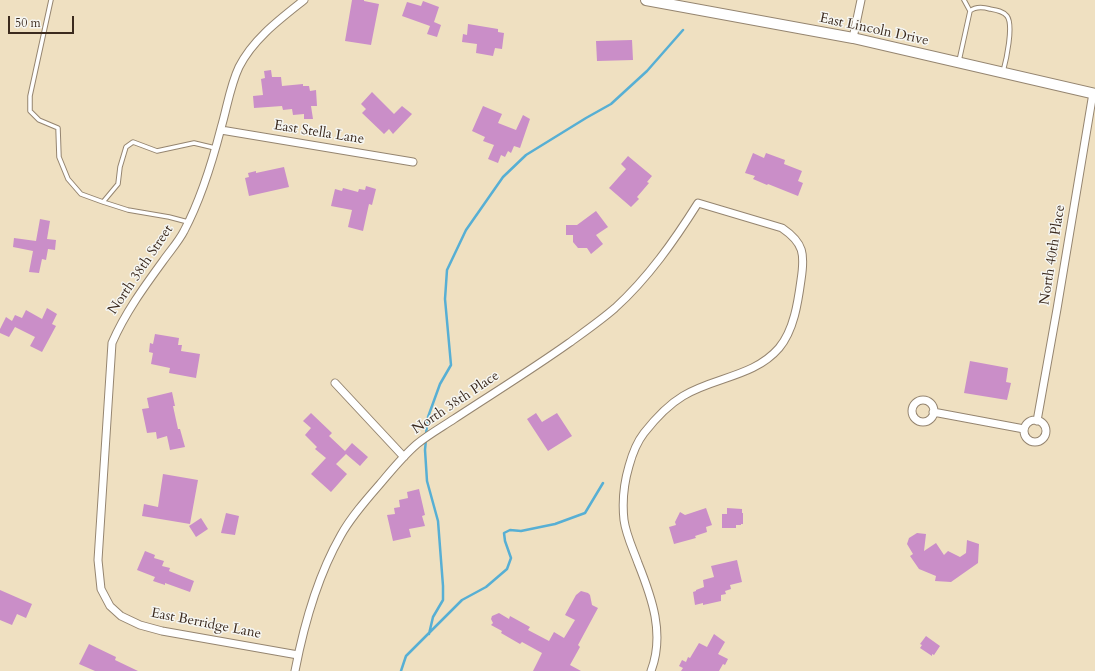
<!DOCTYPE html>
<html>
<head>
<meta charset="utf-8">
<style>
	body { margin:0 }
	#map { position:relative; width:1095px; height:671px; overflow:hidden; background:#efe0c1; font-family:Cardo,serif }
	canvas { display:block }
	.scale { position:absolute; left:8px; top:16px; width:66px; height:18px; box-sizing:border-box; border:2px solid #3b2a1e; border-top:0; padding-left:5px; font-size:12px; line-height:14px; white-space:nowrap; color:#3b2a1e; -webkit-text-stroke:3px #f6f6f2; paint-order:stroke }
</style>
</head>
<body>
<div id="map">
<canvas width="1095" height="671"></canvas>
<div class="scale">50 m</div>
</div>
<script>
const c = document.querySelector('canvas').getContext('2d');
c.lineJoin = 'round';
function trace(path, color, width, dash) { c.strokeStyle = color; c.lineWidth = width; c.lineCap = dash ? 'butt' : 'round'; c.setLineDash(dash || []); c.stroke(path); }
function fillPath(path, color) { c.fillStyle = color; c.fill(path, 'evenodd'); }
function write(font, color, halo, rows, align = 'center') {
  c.font = font + ' Cardo,serif'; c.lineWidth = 3; c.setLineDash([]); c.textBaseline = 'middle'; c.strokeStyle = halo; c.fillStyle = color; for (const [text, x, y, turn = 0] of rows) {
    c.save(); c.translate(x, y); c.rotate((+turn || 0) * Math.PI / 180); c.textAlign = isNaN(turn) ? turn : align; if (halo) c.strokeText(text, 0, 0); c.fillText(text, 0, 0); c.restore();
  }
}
trace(new Path2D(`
	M426,434L428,417L440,384L451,365L445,299L447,270L466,230L503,177L526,155L586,118L611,104L647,71L683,30
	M426,439L425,450L427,481L438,521L443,586V600L433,617L429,634
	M401,671L406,656L462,600L486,587L507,569L511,558L505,541L504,533L510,530L521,531L555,524L585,513L603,483`), '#57afd4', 2.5);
fillPath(new Path2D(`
	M352,0H364V1L379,4L371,45L345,41Z
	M423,1L439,7L434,22L441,25L437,37L427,34L430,26L402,16L407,2L421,6Z
	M468,24L498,29V32L504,33L502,49L495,48L493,56L476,53L477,44L462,42L463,34L467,35Z
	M632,40L633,60L597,61L596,41Z
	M271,70L272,77H281L282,86L303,84V86H309L310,91L316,90L317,106H311L313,119H304V114L293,115L292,109L283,110L282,106L254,108L253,96L263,95L261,79L265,78L264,71Z
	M372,92L394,114L402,106L412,114L393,134L389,129L384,134L362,113L366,109L361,104Z
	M483,106L502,114L498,123L516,130L523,115L530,119L520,148L514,146L511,153L508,151L505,157L501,155L498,163L488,159L494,145L483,141L485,137L472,131Z
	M753,153L764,158L766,153L785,160L784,164L802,171L798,181L803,183L798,196L768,184L767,185L753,179L755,176L745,173Z
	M628,156L652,176L647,182L649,183L637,197L639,199L631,207L609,188L626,169L621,164Z
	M284,167L289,187L249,196L245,178L249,177L248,173L256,171V173Z
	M366,186L376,189L372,205L369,204L363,231L348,227L352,210L331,206L335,189L342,191L343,188L358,192L359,189L365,190Z
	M596,211L608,227L596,235L603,244L591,254L587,248H578L573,242V235H566V225H577Z
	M40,219L50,221L47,239L56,240L55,250L48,249L46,260L42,259L39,273L29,272L33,251L13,247L14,238L36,241Z
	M47,308L57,314L52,324L56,326L42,352L30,346L35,337L15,327L9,337L0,333V329L6,317L12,321L15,315L22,318L26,310L42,319Z
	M155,334L179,338L178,345H182L181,351L200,354L196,378L169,373L170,368L151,364L153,353L149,352L150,343L153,344Z
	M970,361L1008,368L1006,382L1011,383L1007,400L964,393Z
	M172,392L175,406H173L178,429H180L185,447L170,450L167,436L157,439L156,432L147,433L142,409L149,408L147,398Z
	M311,413L332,433L329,436L345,451L352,443L368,457L360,466L346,454L336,464L347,474L331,492L311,474L326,458L315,449L317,447L305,435L311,428L303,421Z
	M536,413L542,422L557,413L572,436L548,451L527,419Z
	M163,474L198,480L190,524L142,516L144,504L158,507Z
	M419,489L425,515L422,516L425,526L409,529L411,537L393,541L387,515L395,514L394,508L400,507L399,500L408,498L407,492Z
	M706,508L712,525L706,527L707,532L695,536L696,538L674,544L669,527L676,525L675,522L680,512L685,515Z
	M727,508L742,509V513H743V524H741V525H736V528H722V514H727Z
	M226,513L239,516L235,535L221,533Z
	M201,518L208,529L196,537L189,526Z
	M917,533L926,534L924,551L936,543L944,555L948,551L960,557L966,553L967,540L979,544L978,563L951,582L935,581L936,576L919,569L910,556L913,554L907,544L909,538Z
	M145,551L155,555L154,558L164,561L162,566L170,568L169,571L194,581L190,592L165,583V585L153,581L155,577L137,570Z
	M737,560L742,582L730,585L731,589L725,591L726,594L721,595V601L703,605V603L695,605L693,592L696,591V590L704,587L703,580L714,577L711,566Z
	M0,590L32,604L26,618L17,614L12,625L0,620Z
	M581,591L588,593L590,595L592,605L598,608L578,645L580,647L570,665L581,671H533L542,653L522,642L520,644L501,633L502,631L491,625L493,623L491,619L492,616L499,613L509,619L510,616L530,627L528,630L549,641L554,632L564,638L575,620L565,615L576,595Z
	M714,634L725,642L718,654L728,659L725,665L723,664L719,671H681L683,668L679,666L682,660L686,662L688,657L690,658L699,643L707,647Z
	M926,636L940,646L934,655L932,654V656L920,648L922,645L920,644Z
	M89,644L116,657L115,660L138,671H95L79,664Z`), '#ca8ec8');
const service = new Path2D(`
	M51,0L30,96V111L39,120L58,128L59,157L68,179L81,194L103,202L118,184L120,167L126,147L133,142L157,151L194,143L215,148
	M964,0L970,11
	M959,61L970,11C976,6 983,7 990,9C996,10 1003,11 1007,16C1014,25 1006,61 1003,72
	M103,202L128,210L169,217L188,222`);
const minor = new Path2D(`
	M853,38L861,0
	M221,130L413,162
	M335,383L404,457
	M912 411a11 11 0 1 1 22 0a11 11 0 1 1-22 0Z
	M933,412L1024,429
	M1024 431a11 11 0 1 1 22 0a11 11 0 1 1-22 0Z
	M1037,421L1057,309L1093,93
	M298,655L162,631L140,625L121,616L110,606L101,589L98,560L112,343C125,313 144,287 163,261C170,251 179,241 184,231C201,199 212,163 221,128C227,108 230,86 239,67C253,39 280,19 304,0
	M295,671C304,624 317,577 341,535C351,517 366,500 380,484C391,471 403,456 417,444C428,435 442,427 454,419C492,394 531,370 569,343C584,332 600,321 615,308C648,278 674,241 698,203L782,228C804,243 805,254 801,280C798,302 794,330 779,348C754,377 714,377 683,396C668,405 655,419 644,433C637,442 632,455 629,466C624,483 622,502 624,520C626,535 633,549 638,563C652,598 665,634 651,671`);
const secondary = new Path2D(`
	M646,0L853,38L1095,94`);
trace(service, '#958570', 5.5);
trace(minor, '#958570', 9);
trace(secondary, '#958570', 12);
trace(service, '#fff', 3.5);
trace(minor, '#fff', 7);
trace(secondary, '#fff', 10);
write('14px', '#3b2a1e', '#f6f6f2', [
	["East Lincoln Drive",874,30,12],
	["East Stella Lane",319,133,9],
	["North 40th Place",1053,255,-81],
	["North 38th Street",141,270,-56],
	["North 38th Place",456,403,-34],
	["East Berridge Lane",206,624,11]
]);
</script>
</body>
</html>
